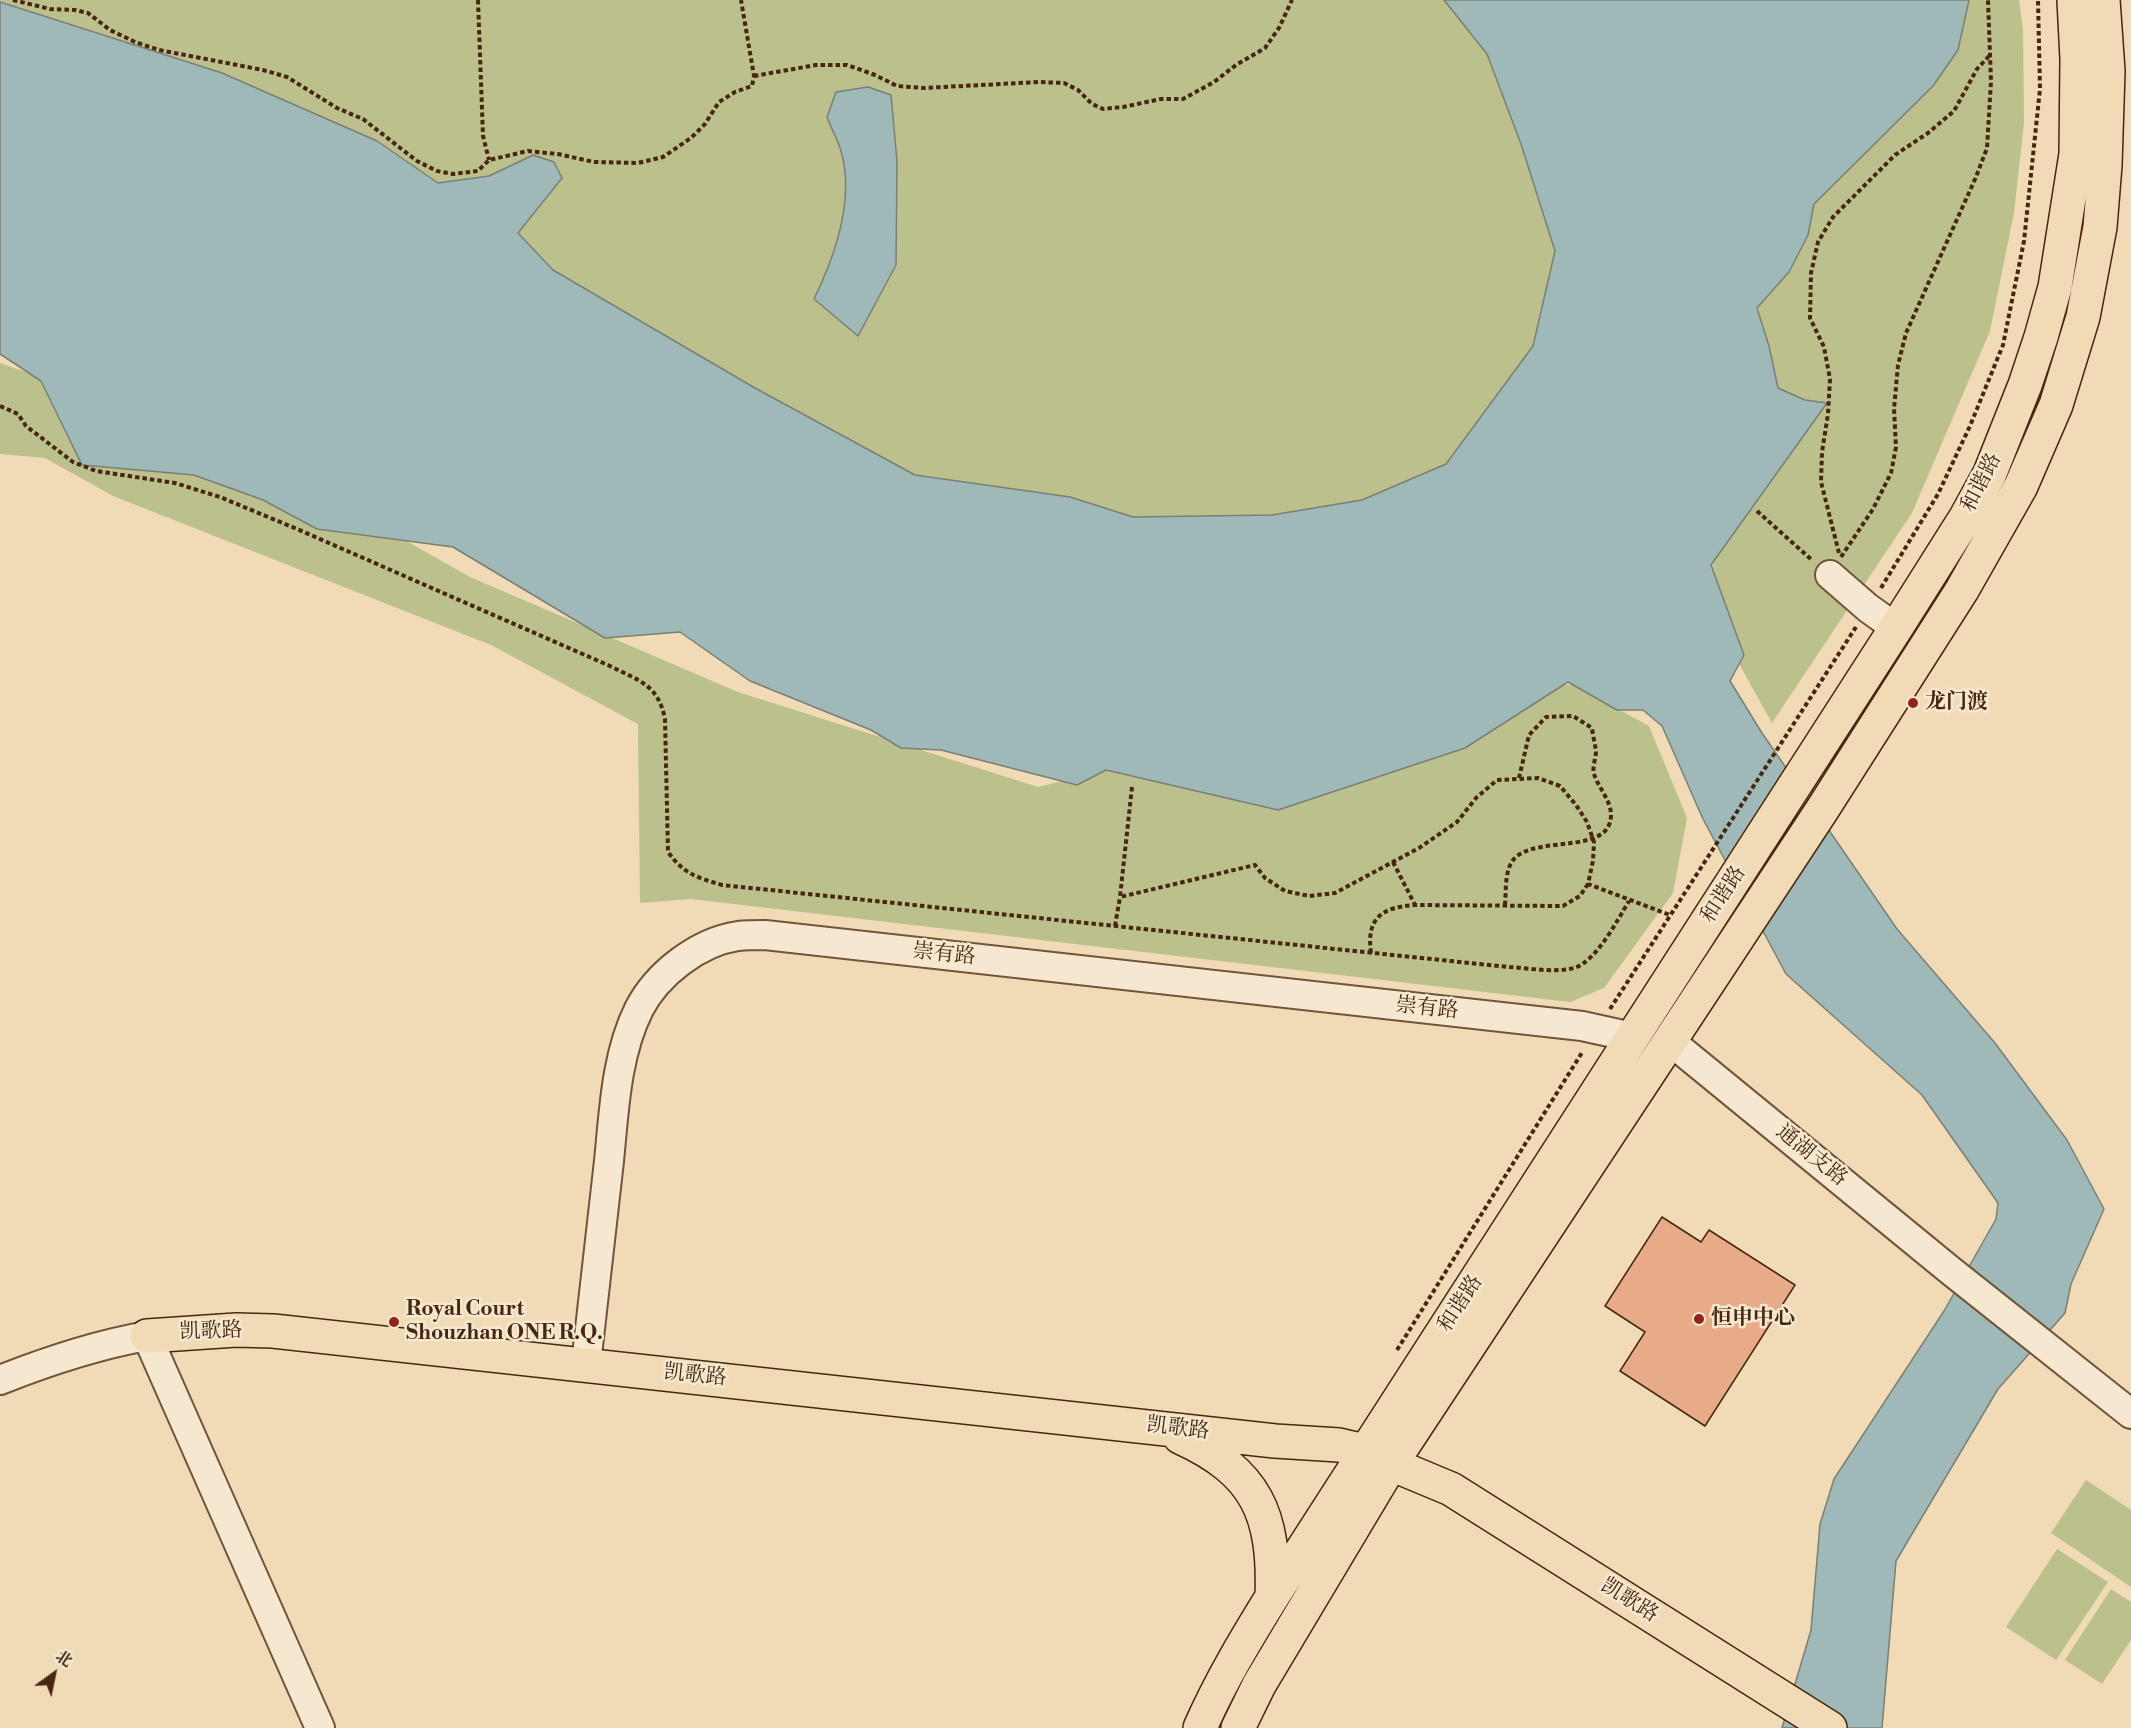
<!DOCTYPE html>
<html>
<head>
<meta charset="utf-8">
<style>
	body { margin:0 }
	#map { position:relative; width:2131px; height:1728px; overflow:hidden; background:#f1dbb6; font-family:"Libre Bodoni","Noto Serif SC",serif }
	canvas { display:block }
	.north { position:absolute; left:24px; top:1644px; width:60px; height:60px; -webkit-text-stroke:4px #f6e8d0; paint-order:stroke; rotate:33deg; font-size:16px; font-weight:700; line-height:24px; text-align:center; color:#472711 }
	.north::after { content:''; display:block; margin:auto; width:21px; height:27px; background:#472711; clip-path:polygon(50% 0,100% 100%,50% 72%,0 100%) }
</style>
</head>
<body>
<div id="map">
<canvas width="2131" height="1728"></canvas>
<div class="north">北</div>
</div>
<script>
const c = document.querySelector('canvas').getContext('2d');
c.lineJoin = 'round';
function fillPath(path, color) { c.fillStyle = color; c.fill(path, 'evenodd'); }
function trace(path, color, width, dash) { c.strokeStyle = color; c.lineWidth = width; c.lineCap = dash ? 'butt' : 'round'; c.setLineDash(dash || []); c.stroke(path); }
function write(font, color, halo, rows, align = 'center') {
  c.font = font + ' "Libre Bodoni","Noto Serif SC",serif'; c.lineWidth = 5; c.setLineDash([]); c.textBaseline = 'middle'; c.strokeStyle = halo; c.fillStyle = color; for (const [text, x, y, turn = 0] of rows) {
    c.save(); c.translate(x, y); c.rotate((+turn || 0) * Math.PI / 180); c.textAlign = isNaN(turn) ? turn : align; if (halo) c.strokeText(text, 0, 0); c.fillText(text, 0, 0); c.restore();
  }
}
fillPath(new Path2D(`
	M0,0H1499L1599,205L1495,472L1151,571L742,447L0,60Z
	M1941,0H2019L2023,30L2024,122L2014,213L1990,331L1912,513L1772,723L1698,590L1775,456L1756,290Z
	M0,363L244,449L470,577L738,692L1038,787L1106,770L1538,684L1573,685L1649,726L1687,818L1673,893L1604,988L1570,1002L691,899L640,903L638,724L491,645L113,496L45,458L0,454Z
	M2086,1480L2131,1510V1587L2051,1533Z
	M2057,1549L2108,1582L2056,1660L2006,1627Z
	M2111,1589L2131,1602V1640L2102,1684L2065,1660Z`), '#bbc08d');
const water = new Path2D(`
	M1444,0H1969L1958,50L1933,86L1814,204L1808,235L1789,272L1757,308L1769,346L1778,388L1805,400L1827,403L1711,565L1744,655L1730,681L1762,733L1897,929L1995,1043L2067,1140L2104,1209L2071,1284L2065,1313L1998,1389L1896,1561L1882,1728H1782L1811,1630L1820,1524L1834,1479L1944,1311L1996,1219L1998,1203L1922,1095L1786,974L1703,819L1662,726L1643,710H1617L1568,682L1465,748L1278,810L1106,770L1077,785L941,750L901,748L871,730L750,681L680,632L605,638L453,547L317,529L263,500L194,475L82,465L41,381L0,354V2L222,73L377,141L438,183L489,176L533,155L554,162L562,178L518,233L553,270L755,388L915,475L1070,497L1133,517L1272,515L1362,500L1446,464L1533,346L1555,251L1521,144L1487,54Z
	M868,87L891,95L897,161L896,265L858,336L814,299C835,256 855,200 841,151C838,140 831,128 827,117L836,92Z`);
fillPath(water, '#9eb9b8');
trace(water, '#7b7f75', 1.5);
const building = new Path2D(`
	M1662,1217L1701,1242L1709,1230L1795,1285L1705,1426L1620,1371L1645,1332L1605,1306Z`);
fillPath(building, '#e8ab88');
trace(building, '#472711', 1.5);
const minor = new Path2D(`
	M1830,575L1868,608L1896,628
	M1670,1041L1951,1271L2131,1414
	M586,1364C594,1296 601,1228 609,1161C614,1111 616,1055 639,1009C657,974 698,942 738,936C747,935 756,935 765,935L1582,1026L1632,1037
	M0,1380C48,1361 96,1345 147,1336L320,1728`);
const major = new Path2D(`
	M147,1336L236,1330L273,1331L1275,1441L1339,1445L1365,1451L1391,1464L1451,1489L1830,1728
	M1180,1437C1257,1472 1275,1514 1272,1597
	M1200,1728C1220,1682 1246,1639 1272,1597L1896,628L1966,517L1990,473L2025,385L2041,337L2055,287L2076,154L2077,59L2074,0
	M1238,1728L1259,1685L1391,1464L1822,810L1962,590L2021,486L2056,405L2083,317L2100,227L2105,165L2108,71L2103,0`);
trace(minor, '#72543a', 32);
trace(major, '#472711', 36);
trace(new Path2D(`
	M13,0L50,9L75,10L88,13L110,30L135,42L159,50L263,70L287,77L337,108L363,119L417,161L437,171L453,174L478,171L489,160L528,151L558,154L594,162L638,163L663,157L691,138L705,124L719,102L735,92L752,86L754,76L741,0
	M478,0L483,136L489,160
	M754,76L816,65H847L875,75L897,86L924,88L1039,82L1064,83L1078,90L1092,104L1103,109L1123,107L1161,99H1183L1214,82L1236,65L1265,48L1279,28L1292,0
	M0,406L18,414L26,426L73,462L96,471L175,483L220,497L297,529L610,666C639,681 658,684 665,719L668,852C684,874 696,877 722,885L1508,967C1529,968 1553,973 1574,968C1596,962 1618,919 1629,901
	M1757,511L1812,560
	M1839,553L1821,482L1822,452L1828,414L1830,379L1824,347L1810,318L1811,273L1818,242L1833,217L1895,155L1928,133L1954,111L1977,69L1990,55
	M1841,557L1873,509L1891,473L1896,447L1894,409L1898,365L1906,333L1976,177L1987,148L1991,81L1988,0
	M1881,588L1938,494L1970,426L2003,345L2024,241L2040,89L2038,0
	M1132,787L1120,897L1255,865L1265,878L1285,891L1309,896L1335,893L1419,848L1457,822L1476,798L1497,780L1538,778L1560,786L1576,805L1587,822L1594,842L1593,861L1588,884L1670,915
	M1393,862L1415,905
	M1505,905C1506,893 1505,879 1509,868C1519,833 1596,855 1609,825C1617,806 1599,790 1594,774C1592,767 1596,758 1596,751C1595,744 1593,736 1592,728L1573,716L1546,717L1529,735L1519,778
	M1115,926L1120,897
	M1371,953C1366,918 1382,907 1415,905L1563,906L1580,896L1588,884
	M1610,1009L1856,627
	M1397,1350L1583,1051`), '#472711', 4, [4.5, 3]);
trace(minor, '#f6e8d0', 28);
trace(major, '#f1dbb6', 33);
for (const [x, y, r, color] of [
	[1913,703,6,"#8f2418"],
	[1699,1319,6,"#8f2418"],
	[394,1322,6,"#8f2418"]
]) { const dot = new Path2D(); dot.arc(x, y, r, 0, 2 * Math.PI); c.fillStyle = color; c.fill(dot); trace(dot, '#f6e8d0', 2); }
write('21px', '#472711', '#f6e8d0', [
	["和谐路",1982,483,-63],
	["和谐路",1724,895,-57],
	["崇有路",944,955,6],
	["崇有路",1427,1009,6],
	["通湖支路",1811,1156,39],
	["和谐路",1461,1304,-57],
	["凯歌路",211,1332,-2],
	["凯歌路",695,1376,6],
	["凯歌路",1178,1429,7],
	["凯歌路",1629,1601,32]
]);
write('bold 21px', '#472711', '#f6e8d0', [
	["龙门渡",1925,703],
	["Royal Court",406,1310],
	["Shouzhan ONE R.Q.",406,1334],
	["恒申中心",1711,1319]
], 'left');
</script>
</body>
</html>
